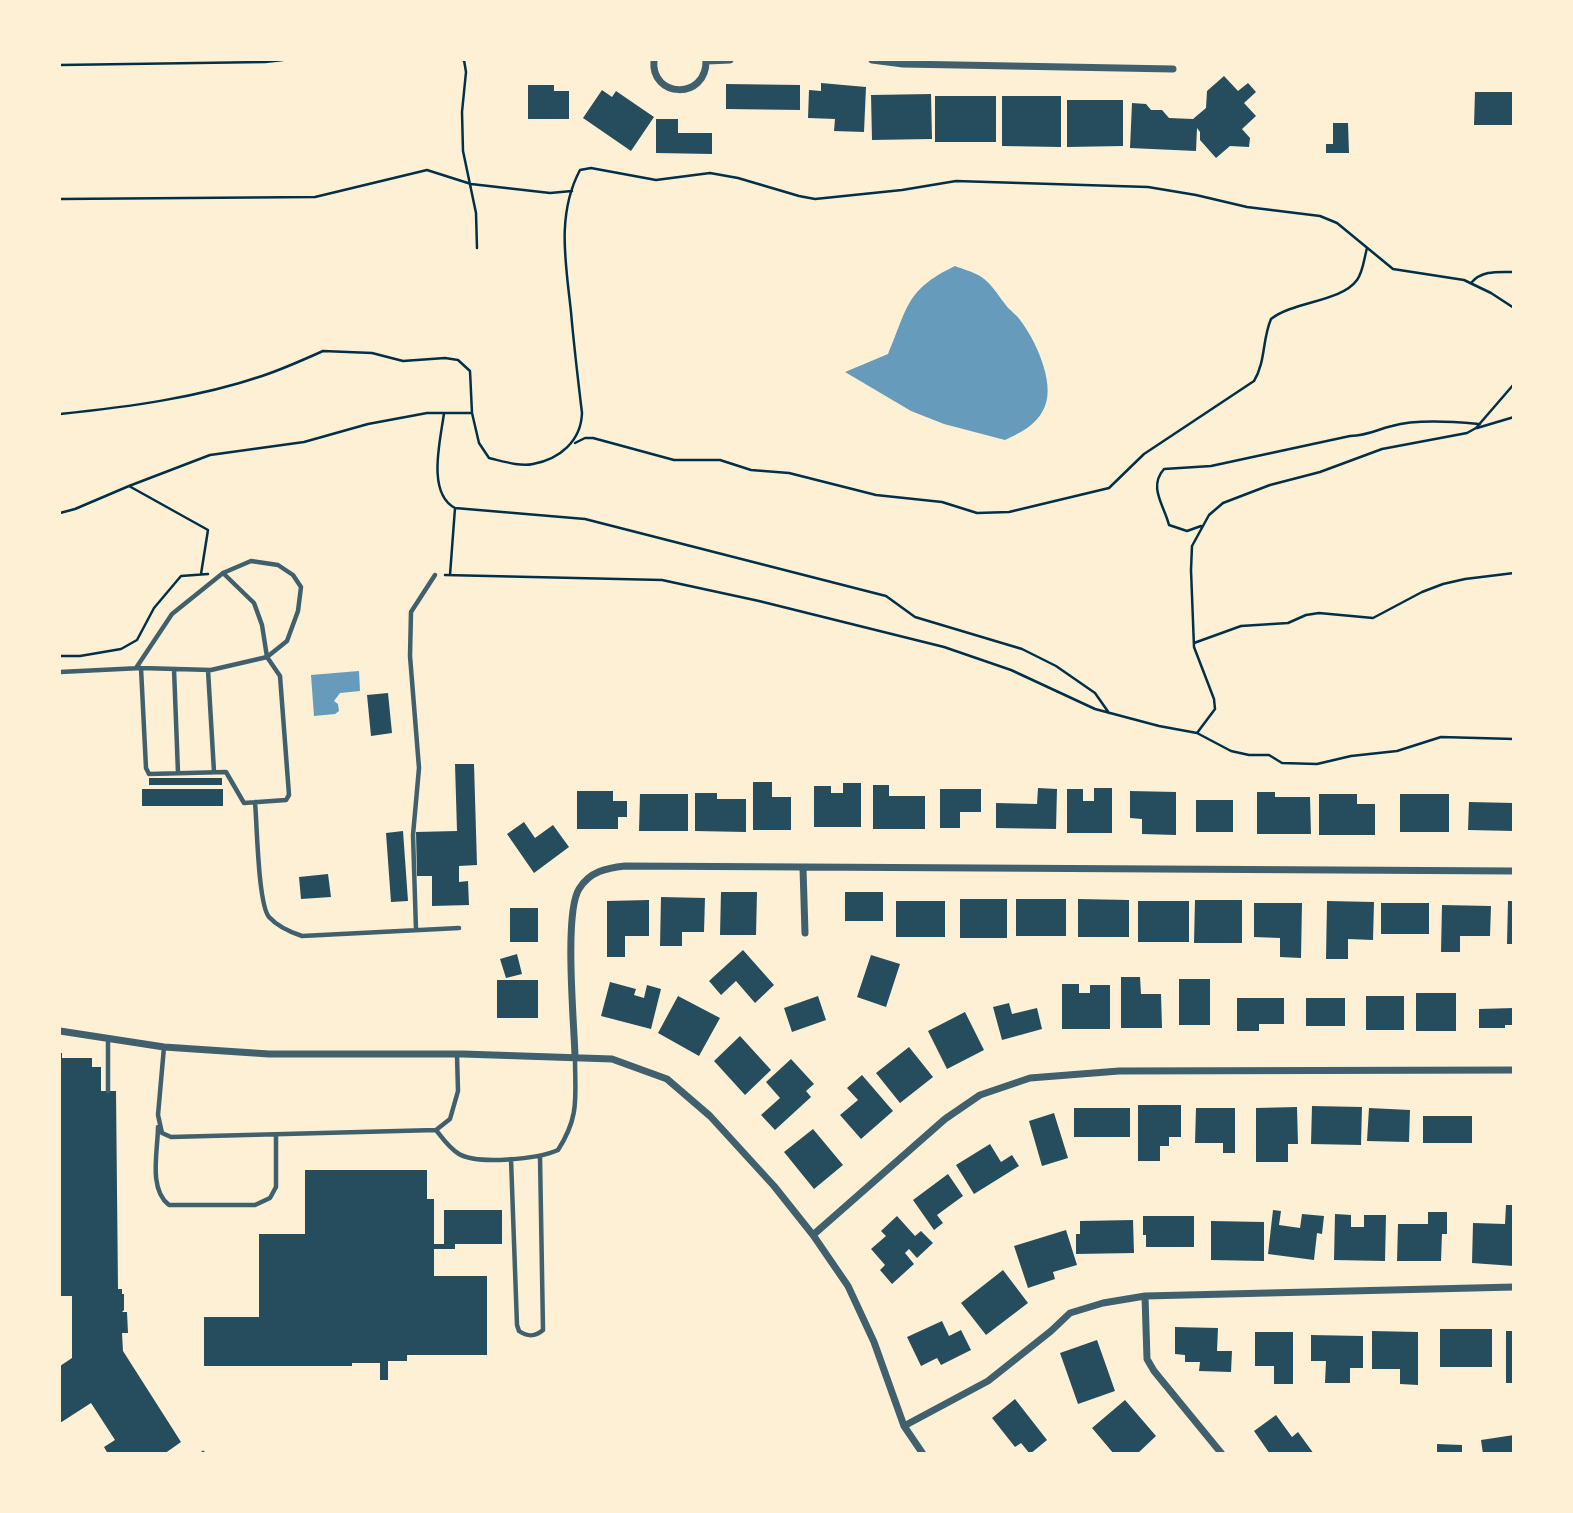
<!DOCTYPE html>
<html>
<head>
<meta charset="utf-8">
<style>
	body { margin:0 }
	#map { position:relative; width:1573px; height:1513px; overflow:hidden; background:#fdf0d5; font-family:"Noto Sans",sans-serif }
	canvas { display:block }
	.frame { position:absolute; inset:0; border:61px solid #fdf0d5; pointer-events:none }
</style>
</head>
<body>
<div id="map">
<canvas width="1573" height="1513"></canvas>
<div class="frame"></div>
</div>
<script>
const c = document.querySelector('canvas').getContext('2d');
c.lineJoin = 'round';
function fillPath(path, color) { c.fillStyle = color; c.fill(path, 'evenodd'); }
function trace(path, color, width, dash) { c.strokeStyle = color; c.lineWidth = width; c.lineCap = dash ? 'butt' : 'round'; c.setLineDash(dash || []); c.stroke(path); }
fillPath(new Path2D(`
	M955,266C963,269 973,272 980,276C992,284 997,294 1005,304C1009,310 1016,314 1020,320C1035,339 1055,382 1045,406C1038,424 1022,432 1005,440L944,424L911,411L845,372L888,354C908,308 905,290 955,266Z
	M359,671L360,691L340,693L334,701L338,704L339,711L335,714L314,716L311,675Z`), '#669bbc');
fillPath(new Path2D(`
	M1224,76L1238,91L1248,83L1256,92L1244,103L1256,116L1242,129L1250,138L1249,147L1230,146L1216,158L1200,140V132L1197,128L1196,151L1130,148L1132,103L1146,104L1151,110H1162L1169,118L1193,119L1206,108L1207,91Z
	M821,83L866,87L864,132L834,131L835,119L808,118L809,90L821,91Z
	M726,84L800,85V110L726,109Z
	M528,85H554V91H569V119H528Z
	M602,90L612,97L616,91L654,117L631,151L583,118Z
	M1475,92H1514V125H1474Z
	M931,94L932,139L872,140L871,95Z
	M935,96H996V142H935Z
	M1002,96H1061V147L1002,146Z
	M1067,100H1123V146L1067,147Z
	M656,119H678V133H712V154L656,153Z
	M1333,123H1348L1349,153H1326V144H1333Z
	M388,693L392,733L371,736L367,695Z
	M455,764H474L477,865L459,866V882L468,881L469,905L432,906V876H417L416,832L457,831Z
	M149,778H222V785H149Z
	M753,782H772V797H791V830H753Z
	M843,783H861V827H814V786H831V793H843Z
	M873,785H889V796H925V829H873Z
	M1038,788L1057,789L1056,829L996,828V803L1037,804Z
	M1094,788H1112V833H1067V789H1083V801H1094Z
	M142,789H223V806H142Z
	M940,789H981V812H960V828H940Z
	M577,791H613V801H627V817H618V829H577Z
	M1130,791L1176,792V835L1142,834V819L1130,818Z
	M1257,792H1275V797H1310L1311,834H1257Z
	M695,793H717V799H746V832L695,831Z
	M640,794H688V831H639Z
	M1319,794H1357V804H1375V835H1319Z
	M1400,794H1449V832H1400Z
	M1196,800H1233V832H1196Z
	M1469,802L1514,803V831L1468,830Z
	M524,822L535,838L553,825L569,847L534,873L507,834Z
	M403,831L408,901L391,902L386,833Z
	M328,874L331,897L301,899L299,877Z
	M721,892H757L756,935H720Z
	M845,892H883V921H845Z
	M661,897L705,898L704,932H682V946H660Z
	M960,899H1007V938H960Z
	M1016,899H1066V936H1016Z
	M1078,899L1129,900V937H1078Z
	M649,900V936H625V957H607V901Z
	M1195,900H1242V943H1194Z
	M896,901H945V937H896Z
	M1138,901H1189V942H1138Z
	M1327,901L1374,902L1373,940L1348,939V959H1326Z
	M1508,901H1514V944H1507Z
	M1254,903H1302L1301,958L1280,957V938L1254,937Z
	M1381,903H1429V934H1381Z
	M1442,905L1491,906L1490,936H1460V952H1441Z
	M510,908H538V942H510Z
	M743,950L774,985L755,1003L736,981L721,995L709,981Z
	M517,954L522,974L506,978L500,959Z
	M871,955L900,964L886,1007L857,997Z
	M1121,977H1140L1141,994H1161L1162,1028H1121Z
	M1179,979H1210V1025H1179Z
	M497,980H538V1018H497Z
	M610,982L636,989L634,995L644,998L647,985L661,989L651,1029L601,1016Z
	M1062,984H1079V993H1090V985H1110V1029H1062Z
	M1416,993H1456V1031H1416Z
	M678,996L720,1018L699,1056L658,1033Z
	M818,996L826,1020L792,1032L784,1008Z
	M1366,996H1404V1030H1366Z
	M1237,998H1284V1024H1259V1031H1237Z
	M1306,998H1345V1026H1306Z
	M1009,1003L1012,1014L1037,1008L1042,1029L1002,1040L993,1007Z
	M1514,1008V1025H1505V1028H1479V1009Z
	M965,1012L984,1050L947,1069L928,1031Z
	M740,1036L771,1070L745,1095L714,1061Z
	M909,1047L933,1077L900,1103L876,1073Z
	M60,1053H62V1058H92V1067H101V1091H116L118,1289H122V1294H124V1310L122,1312H127L128,1333H122L123,1351L181,1442L164,1454H108L104,1447L115,1440L91,1403L60,1423V1366L72,1358V1296H60Z
	M791,1059L814,1084L806,1091L811,1097L775,1130L761,1115L780,1098L766,1082Z
	M862,1075L893,1111L861,1139L840,1115L858,1100L847,1088Z
	M1138,1105H1181V1137H1169V1146H1160V1161H1138Z
	M1312,1106L1362,1107L1361,1145L1311,1144Z
	M1297,1107L1298,1144H1288V1162H1256V1108Z
	M1074,1108H1130V1137H1074Z
	M1196,1108H1235V1153H1223V1143H1195Z
	M1369,1108L1410,1110L1409,1142L1367,1141Z
	M1054,1113L1068,1158L1042,1166L1029,1121Z
	M1423,1116H1472V1143H1423Z
	M813,1129L843,1165L814,1189L784,1152Z
	M990,1144L1001,1162L1012,1155L1019,1166L974,1194L956,1165Z
	M305,1170H427V1199H434V1244H444V1210H502V1244H455V1249H434V1276H487V1355H407V1361H388V1380H380V1363H352V1366H204V1317H259V1234H305Z
	M948,1174L963,1196L937,1215L943,1223L934,1230L913,1200Z
	M1506,1205H1514V1266L1472,1263L1473,1223L1505,1224Z
	M1273,1210L1281,1211L1279,1225L1300,1228L1302,1214L1324,1216L1322,1234L1317,1233L1314,1260L1268,1254Z
	M1428,1212H1447V1234H1442L1441,1261H1397L1398,1224H1428Z
	M1335,1214L1351,1215V1227H1364V1215H1386L1385,1261L1334,1260Z
	M897,1216L915,1236L921,1231L933,1243L917,1258L909,1249L905,1253L914,1264L892,1284L880,1270L885,1265L871,1249L886,1236L881,1231Z
	M1143,1216H1194V1247H1146V1235H1143Z
	M1133,1220L1134,1253L1076,1254V1234H1080V1221Z
	M1211,1221L1264,1222V1261L1211,1260Z
	M1066,1230L1077,1265L1053,1272L1055,1279L1028,1288L1014,1246Z
	M1003,1270L1028,1303L986,1335L961,1303Z
	M942,1321L949,1336L961,1330L971,1350L941,1365L937,1358L921,1366L907,1337Z
	M1175,1327L1218,1328L1217,1351H1232L1231,1372L1199,1371L1200,1362H1185V1355L1175,1354Z
	M1440,1329H1492V1367H1440Z
	M1372,1331L1418,1332V1385L1400,1384V1369H1372Z
	M1506,1331H1514V1383H1506Z
	M1255,1332H1293V1384H1274V1366H1255Z
	M1311,1335L1363,1336V1368H1350V1383H1325L1326,1361H1311Z
	M1097,1340L1115,1391L1078,1404L1060,1353Z
	M1015,1399L1047,1440L1030,1454L1021,1443L1015,1447L992,1418Z
	M1125,1400L1156,1436L1137,1454H1114L1092,1428Z
	M1276,1415L1292,1437L1298,1432L1314,1454H1270L1254,1431Z
	M1514,1435V1454H1483L1481,1440Z
	M1437,1444L1462,1445V1454H1437Z`), '#264d5e');
trace(new Path2D(`
	M462,60H464L466,72L462,112L463,151L476,213L477,248
	M60,65L265,62L283,60
	M60,199L315,197L427,170L471,184L550,193L572,191
	M1471,283C1482,270 1498,272 1514,272
	M444,413C441,438 426,493 455,508
	M60,414C127,407 197,398 262,376C283,369 303,360 323,351L372,353L403,361L445,358L458,360L470,371L472,413
	M1477,428L1514,417
	M575,443L585,438H593L674,460H720L751,470L789,473L876,495L942,502L977,513L1009,512L1109,488L1144,454L1254,381C1266,361 1262,340 1271,319C1294,301 1341,302 1357,280C1363,272 1364,259 1367,248
	M60,513L75,509L129,486
	M1201,526L1187,531L1169,525C1164,505 1148,487 1164,469L1211,466L1350,436C1370,435 1375,430 1392,426C1417,419 1454,422 1480,424
	M201,574L208,530L129,486L210,455L304,442L368,424L427,413H472L479,443L489,458C502,461 520,467 533,464C560,459 581,441 582,413C578,380 574,346 571,312C566,264 556,215 580,170L591,168L656,180L710,173L738,178L799,196L815,199L902,190L956,181L1148,187L1196,195L1247,207L1320,216L1337,223L1393,269L1464,280L1491,293L1514,308
	M445,575L662,580L759,601L944,647L1011,670L1095,709L1159,726L1197,733L1231,751L1249,755H1269L1282,763L1317,764L1351,756L1397,751L1441,737L1514,739
	M450,575L455,508L585,519L886,596L915,617L1022,649L1056,666L1095,693L1109,713
	M1194,643L1241,626L1288,623L1306,615L1319,613L1373,618L1422,592L1443,584L1465,579L1514,573
	M60,656H80L121,649L137,640L154,608L181,576L208,574
	M1197,733L1215,709L1214,699L1194,647L1191,570L1192,546L1209,515L1223,503L1270,485L1320,472L1382,449L1467,433L1476,428L1514,384`), '#003049', 2.5);
trace(new Path2D(`
	M141,668L146,768L149,774L226,772L244,803L286,800L289,795L280,676L267,657L262,625L254,603L223,573
	M174,669L178,773
	M208,670L214,772
	M60,672L141,668L211,670L267,657L287,641L298,611L301,587L293,575L278,565L251,561L223,573L172,614L136,668
	M255,802C257,823 258,904 269,917C278,927 290,932 302,936L459,928
	M416,930L413,835L419,768L410,656L411,612L435,575
	M108,1039V1091
	M164,1047L158,1115L162,1133L171,1137L436,1130L450,1119L458,1091L457,1055
	M158,1127C158,1150 148,1189 169,1205H255L270,1198L276,1187V1135
	M436,1130C443,1139 449,1148 459,1154C478,1165 538,1159 558,1150C580,1116 575,1097 575,1058
	M511,1159L517,1325L519,1331C528,1337 535,1337 543,1330L540,1156
	M202,1454L203,1453`), '#3f606c', 4.5);
trace(new Path2D(`
	M654,60C650,98 707,101 706,60
	M872,60L903,64L1173,69
	M707,61L730,60
	M803,868L805,933
	M60,1031L164,1047L269,1054H463L612,1059L667,1079L710,1116L774,1186L813,1235L848,1286L874,1342L904,1426L923,1454
	M575,1056C574,1022 564,913 579,889C590,871 607,868 625,866L1514,871
	M813,1235L945,1119L980,1095L1030,1078L1119,1071L1514,1070
	M1145,1296L1147,1359L1154,1371L1222,1454
	M904,1426L988,1381L1051,1331L1070,1313L1103,1303L1145,1296L1514,1287`), '#3f606c', 7);
</script>
</body>
</html>
